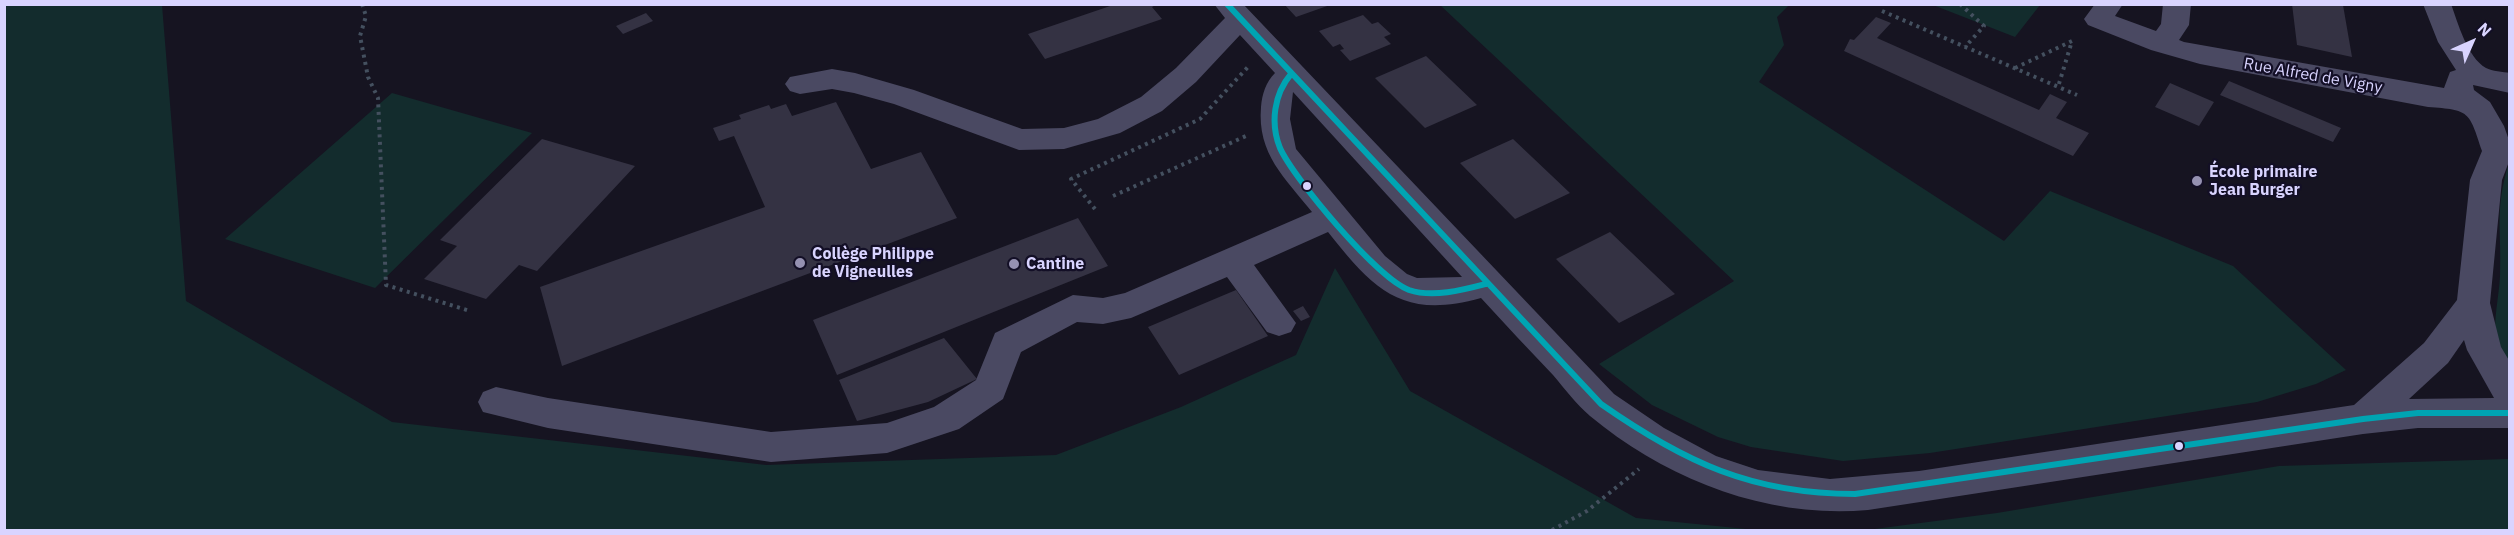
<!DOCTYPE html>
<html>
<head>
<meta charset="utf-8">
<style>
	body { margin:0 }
	#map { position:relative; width:2514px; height:535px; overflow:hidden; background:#161421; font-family:"IBM Plex Sans",sans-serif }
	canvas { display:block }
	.frame { position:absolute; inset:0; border:6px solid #d9d4ff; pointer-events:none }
	.north { position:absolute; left:2442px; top:12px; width:60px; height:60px; -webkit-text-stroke:4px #130f26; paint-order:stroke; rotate:45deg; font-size:16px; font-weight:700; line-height:24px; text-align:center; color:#d9d4ff }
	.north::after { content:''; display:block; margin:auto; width:21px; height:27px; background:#d9d4ff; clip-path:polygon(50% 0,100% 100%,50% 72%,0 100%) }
</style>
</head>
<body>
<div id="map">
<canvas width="2514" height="535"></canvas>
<div class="frame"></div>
<div class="north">N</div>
</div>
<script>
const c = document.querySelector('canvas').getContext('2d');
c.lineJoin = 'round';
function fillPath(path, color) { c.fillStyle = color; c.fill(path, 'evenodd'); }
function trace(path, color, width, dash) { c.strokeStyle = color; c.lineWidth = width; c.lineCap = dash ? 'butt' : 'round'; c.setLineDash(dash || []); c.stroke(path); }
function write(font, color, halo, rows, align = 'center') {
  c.font = font + ' "IBM Plex Sans",sans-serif'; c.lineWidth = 4.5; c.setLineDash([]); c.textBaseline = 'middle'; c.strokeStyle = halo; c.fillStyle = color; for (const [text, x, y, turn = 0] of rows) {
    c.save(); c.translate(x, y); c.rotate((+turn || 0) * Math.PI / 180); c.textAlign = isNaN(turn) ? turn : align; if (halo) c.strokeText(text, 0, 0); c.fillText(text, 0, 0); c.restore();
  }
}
fillPath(new Path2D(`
	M4,5H162L186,301L392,422L766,465L1056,455L1181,407L1296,355L1335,268L1410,391L1636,518L1756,530H5Z
	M1440,5H1789L1777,17L1784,45L1759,82L2004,241L2050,191L2233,266L2346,370L2316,384L2257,402L1930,453L1843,461L1751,447L1718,437L1652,405L1599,364L1734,281Z
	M1933,5H2040L2015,37Z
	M392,93L532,133L375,288L225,239Z
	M2509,163V370C2505,361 2498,350 2496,341C2493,320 2499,297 2500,276C2502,231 2494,210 2509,163Z
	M2509,459V530H1867L1997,513L2279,466Z`), '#132c2d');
fillPath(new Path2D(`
	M1116,4H1157L1152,7L1162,19L1045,59L1028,34Z
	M1284,4H1330V5L1296,17Z
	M2292,4L2343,5L2352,57L2297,45Z
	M646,13L653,21L623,34L616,26Z
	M1363,15L1372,24L1378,22L1391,34L1384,37L1391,44L1350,61L1340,50L1344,49L1340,44L1333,47L1319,31Z
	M1876,17L1891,23L1877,38L2039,110L2050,94L2067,102L2056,118L2089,133L2073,156L1844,51L1850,39L1854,40Z
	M1426,56L1477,105L1425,128L1375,78Z
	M2229,81L2341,128L2333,142L2220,95Z
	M2170,83L2214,102L2199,126L2155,107Z
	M836,102L871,169L921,152L957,218L562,366L540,287L765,207L734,136L719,141L713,128L741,119L739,115L769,105L771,109L786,104L792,116Z
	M542,139L635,166L537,271L519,265L486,299L424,279L457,246L440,240Z
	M1513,139L1570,193L1515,219L1460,163Z
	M1078,218L1108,266L837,375L813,320Z
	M1610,232L1675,294L1619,323L1556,259Z
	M1236,290L1268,336L1179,375L1148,327Z
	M1303,306L1310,317L1301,321L1293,311Z
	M944,338L977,379L928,402L857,421L839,380Z`), '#343243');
trace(new Path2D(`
	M362,4L366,16L360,36L368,77L378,98L386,285L470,311
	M1960,4L1984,26L1965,47
	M1882,11L2077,95
	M2015,68L2072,41L2058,87
	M1113,196L1246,136
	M1095,209L1071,179L1200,119L1248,67
	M1552,530L1587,511L1639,469`), '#44505f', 4, [3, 4.5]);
fillPath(new Path2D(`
	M1214,4H1243L1614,394L1664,428L1716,456L1758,470L1830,479L1919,471L2354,405L2424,343L2457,300L2470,180L2482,151C2469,111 2470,110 2428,107L2200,64L2151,50L2088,25L2084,19L2095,4H2123L2115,16L2156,31L2161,24L2163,4H2191L2189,25L2179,40L2184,42L2444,88L2450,72L2456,70L2438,42L2423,4H2451C2458,23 2467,57 2486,68C2492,71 2503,72 2510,73V93L2473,85L2474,90L2490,102L2504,126L2510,143V159L2502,180L2490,303L2501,347L2510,362V428H2418L2363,434L1868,510C1768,519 1667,480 1590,416C1576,404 1565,389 1553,375C1529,350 1505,324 1481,298C1402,320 1374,290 1328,232L1254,265L1296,323L1291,332L1279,336L1267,332L1227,277L1131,318L1103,324L1077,322L1021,352L1003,399L959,429L887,453L771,462L548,428L483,412L478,402L483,392L496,387L548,398L771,432L887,423L934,407L976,380L995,333L1073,295L1103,298L1125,293L1312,212C1285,178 1257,154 1261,107C1262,94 1266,82 1275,73L1240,35L1196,82L1162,111L1120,133L1064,149L1019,150L894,104L854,93L832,89L800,94L790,91L785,84L790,77L832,69L855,73L914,90L1022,129L1064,128L1098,119L1141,97L1176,68L1225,18ZM1293,92L1462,277L1417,278L1407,274L1385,256L1296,149L1290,119ZM2464,340L2467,350L2494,398L2409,399L2448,363Z`), '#4a4962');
trace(new Path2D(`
	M1227,4L1601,404C1684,462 1752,494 1855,494L2363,419L2418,413H2510
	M1291,74C1274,94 1270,123 1280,148C1294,179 1377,278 1409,290C1433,298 1463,290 1486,284`), '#00a4b2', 6);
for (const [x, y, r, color] of [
	[2197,181,6,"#9591b1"],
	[1307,186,5,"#d9d4ff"],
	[800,263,6,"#9591b1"],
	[1014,264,6,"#9591b1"],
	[2179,446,5,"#d9d4ff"]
]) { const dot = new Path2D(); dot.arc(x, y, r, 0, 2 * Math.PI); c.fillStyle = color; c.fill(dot); trace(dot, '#130f26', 2); }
write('16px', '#d9d4ff', '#130f26', [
	["Rue Alfred de Vigny",2313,76,10]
]);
write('bold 16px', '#d9d4ff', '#130f26', [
	["École primaire",2209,172],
	["Jean Burger",2209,190],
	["Collège Philippe",812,254],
	["de Vigneulles",812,272],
	["Cantine",1026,264]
], 'left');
</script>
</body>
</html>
